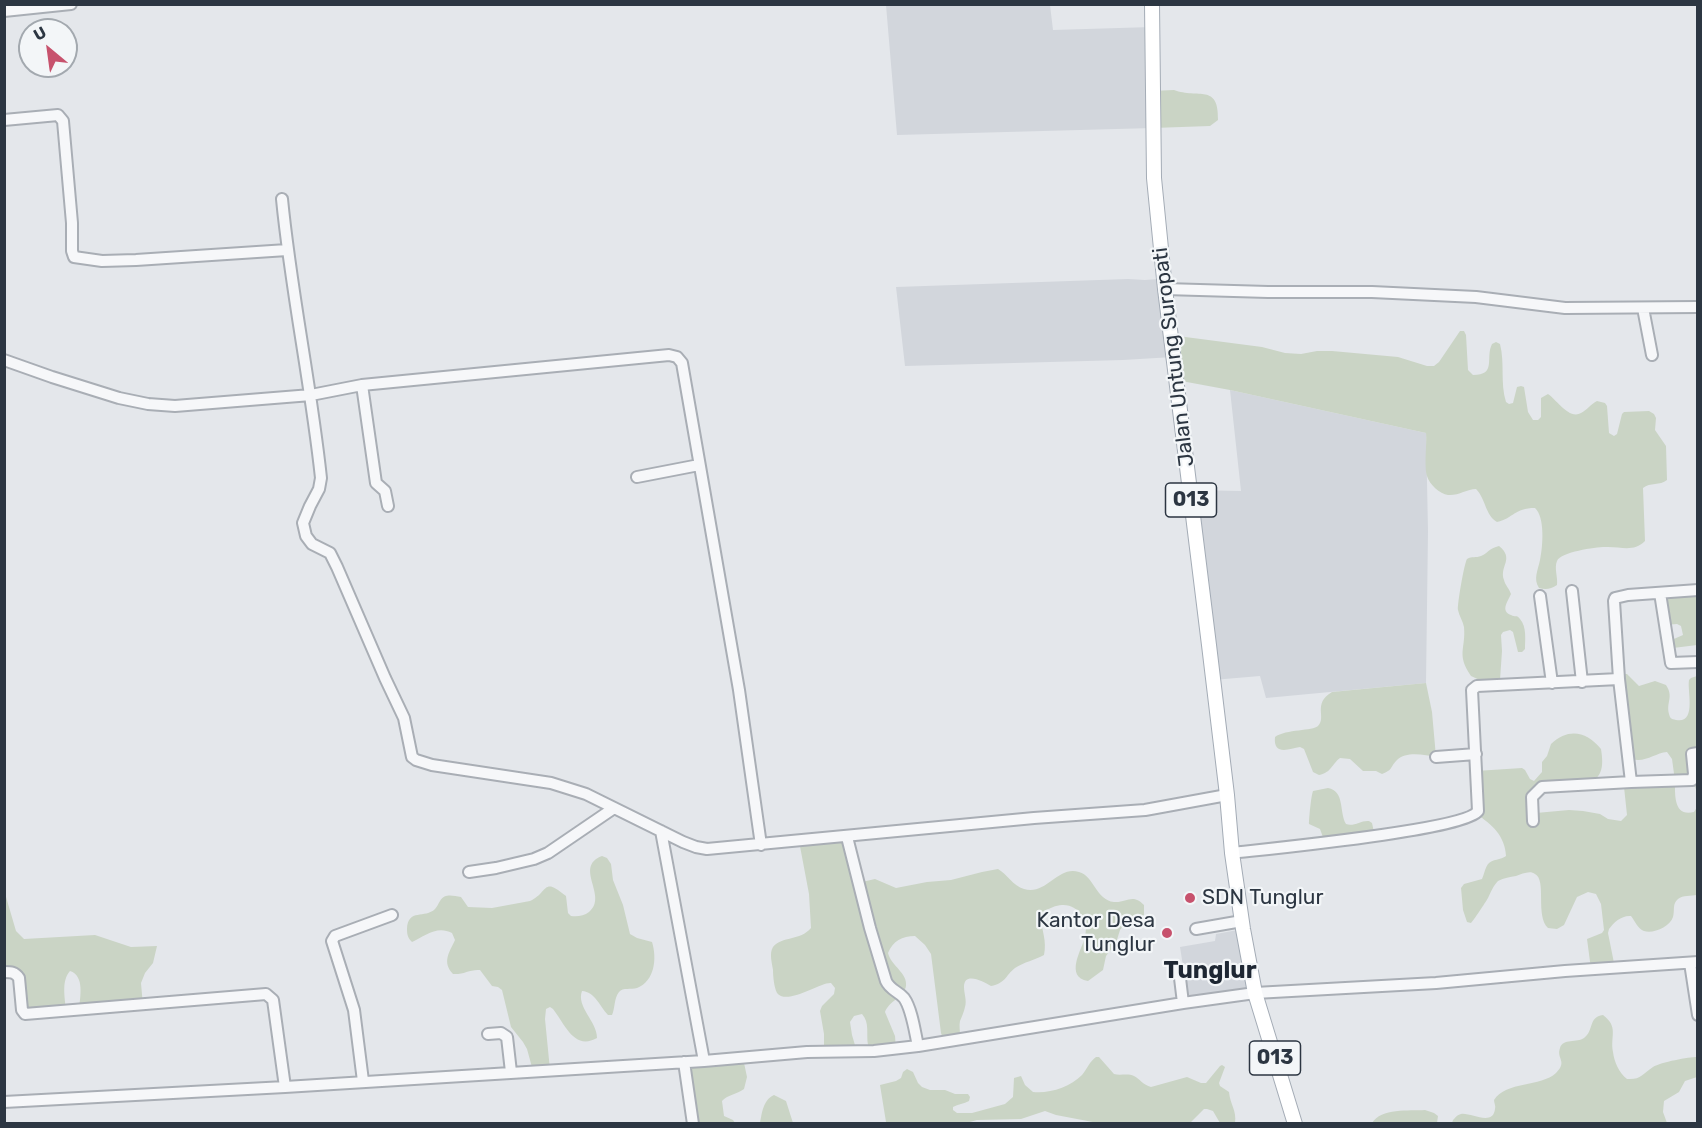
<!DOCTYPE html>
<html>
<head>
<meta charset="utf-8">
<style>
	body { margin:0 }
	#map { position:relative; width:1702px; height:1128px; overflow:hidden; background:#e4e7eb; font-family:Rubik,sans-serif }
	canvas { display:block }
	.frame { position:absolute; inset:0; border:6px solid #2c3642; pointer-events:none }
	.north { position:absolute; left:18px; top:18px; width:60px; height:60px; box-sizing:border-box; background:#f3f6f8; border:2px solid #a3a9af; border-radius:50%; rotate:331deg; font-size:16px; font-weight:700; line-height:24px; text-align:center; color:#2c3642 }
	.north::after { content:''; display:block; margin:auto; width:21px; height:27px; background:#c7526d; clip-path:polygon(50% 0,100% 100%,50% 72%,0 100%) }
</style>
</head>
<body>
<div id="map">
<canvas width="1702" height="1128"></canvas>
<div class="frame"></div>
<div class="north">U</div>
</div>
<script>
const c = document.querySelector('canvas').getContext('2d');
c.lineJoin = 'round';
function fillPath(path, color) { c.fillStyle = color; c.fill(path, 'evenodd'); }
function trace(path, color, width, dash) { c.strokeStyle = color; c.lineWidth = width; c.lineCap = dash ? 'butt' : 'round'; c.setLineDash(dash || []); c.stroke(path); }
function write(font, color, halo, rows, align = 'center') {
  c.font = font + ' Rubik,sans-serif'; c.lineWidth = 4.5; c.setLineDash([]); c.textBaseline = 'middle'; c.strokeStyle = halo; c.fillStyle = color; for (const [text, x, y, turn = 0] of rows) {
    c.save(); c.translate(x, y); c.rotate((+turn || 0) * Math.PI / 180); c.textAlign = isNaN(turn) ? turn : align; if (halo) c.strokeText(text, 0, 0); c.fillText(text, 0, 0); c.restore();
  }
}
fillPath(new Path2D(`
	M886,5H1050L1053,30L1152,27L1153,128L897,135Z
	M1128,279L1145,280L1158,279L1173,357L1123,360L905,366L896,287Z
	M1230,390L1426,433L1428,531L1426,683L1266,698L1260,676L1213,680L1189,490L1241,491Z
	M1243,929L1255,993L1183,1003L1179,967L1183,966L1180,947L1215,941L1216,934Z`), '#d2d6dc');
fillPath(new Path2D(`
	M1174,90C1198,99 1219,83 1218,120L1210,126L1153,128L1152,91Z
	M1460,331H1464L1466,335L1468,370L1473,375C1497,375 1485,358 1492,344L1496,342L1500,344C1505,363 1500,383 1506,402L1509,404L1513,403L1517,387L1521,386L1524,387L1528,412L1533,420H1538L1541,417V398L1548,394C1556,399 1569,420 1581,413C1587,410 1591,404 1597,401L1605,403L1607,406L1609,433L1614,436L1617,434L1622,414L1624,412L1649,411L1654,414L1656,418L1655,430L1666,446L1667,480C1660,486 1650,482 1643,488L1645,541C1633,553 1620,546 1605,547C1595,547 1561,552 1557,561C1554,568 1558,577 1557,585C1551,589 1546,590 1539,588C1533,579 1538,570 1540,560C1543,546 1545,517 1535,508C1514,508 1514,518 1497,522C1485,515 1486,499 1476,489C1467,489 1458,496 1448,495C1440,494 1429,484 1427,476C1424,466 1427,444 1426,433L1230,390L1176,380L1170,335L1262,347L1285,353L1301,354L1317,351H1332L1398,357L1427,366H1434L1439,362Z
	M1499,546C1515,559 1499,566 1504,580C1505,585 1509,588 1511,594C1508,601 1500,611 1511,615C1517,618 1516,614 1520,619C1527,627 1525,640 1525,649L1522,652H1518L1513,632L1510,630L1503,632L1501,635L1502,651L1500,680L1498,682H1484L1471,676C1456,654 1466,649 1464,627C1463,621 1459,616 1458,610C1457,606 1464,564 1467,559C1472,556 1476,558 1481,556C1489,553 1487,549 1499,546Z
	M1696,590L1698,602L1697,645L1673,648L1667,642L1683,635L1681,626L1677,624L1665,625L1660,593Z
	M1619,674H1627L1639,686L1655,681L1666,685C1674,697 1666,702 1669,714C1670,718 1671,719 1676,720C1697,724 1687,691 1689,680L1691,678L1697,676V895C1691,896 1683,895 1678,899C1672,904 1675,910 1673,917C1670,927 1653,934 1644,931C1638,929 1635,921 1631,916C1622,915 1614,922 1609,929L1608,933L1615,968L1591,969L1587,939L1602,933L1604,930L1601,904L1596,894L1588,892L1577,897L1564,925L1557,929L1548,928C1535,916 1547,880 1535,874C1530,870 1522,874 1516,876C1510,877 1504,878 1498,881C1493,886 1491,892 1488,898C1485,903 1474,920 1471,923L1467,922L1463,910L1461,888L1464,884L1482,879C1484,875 1485,868 1488,864C1492,859 1501,860 1506,856C1505,836 1492,824 1476,814V771L1522,768L1525,770L1530,779L1534,781L1542,772V762L1547,756L1551,744C1569,727 1587,732 1601,749C1603,762 1604,774 1592,782L1536,792V813L1569,810L1583,811L1600,814L1608,819L1621,821L1627,815L1624,787L1675,781L1672,759L1667,752C1655,753 1645,763 1632,759ZM1691,780C1698,789 1701,803 1694,812C1674,817 1675,796 1675,782Z
	M1426,683L1432,712L1436,757C1425,755 1406,751 1397,760C1390,767 1393,770 1382,774L1376,771H1363L1350,759L1340,758C1331,765 1332,772 1319,775L1313,772L1304,749L1300,747C1289,749 1273,756 1275,737C1286,729 1313,731 1318,726C1327,717 1312,704 1332,692Z
	M1328,788C1345,791 1339,812 1346,824C1354,827 1361,820 1369,821L1372,823L1374,832L1324,840L1320,829L1309,824C1309,819 1311,796 1313,791Z
	M847,837L862,882L875,879L896,888L927,882L951,880L982,872L998,869C1007,874 1013,886 1024,889C1046,896 1058,865 1079,872C1094,876 1096,900 1114,902C1127,903 1132,893 1144,905V915L1124,925L1120,930L1116,943L1106,956L1103,970L1088,981C1064,977 1082,949 1085,937C1089,922 1079,904 1062,905C1056,905 1049,909 1044,911L1040,917C1042,930 1047,941 1044,955C1035,960 1024,962 1015,968C1005,976 1006,983 991,986C984,982 964,971 964,987C964,994 967,1000 965,1007C964,1012 962,1016 960,1021C959,1025 960,1031 960,1035L944,1042L941,1033L931,954L925,945L915,936C902,936 893,941 888,953C891,966 908,973 906,986C904,997 889,1001 885,1012L895,1036L896,1049L874,1051L868,1045C866,1034 870,1023 862,1014L854,1016L850,1022L852,1035L857,1052H824V1034L820,1011L822,1006L834,994L835,988L831,983C820,982 787,1006 777,993C774,987 773,976 773,970C772,963 769,953 773,947C782,936 800,941 811,928L809,894L799,841Z
	M602,856L607,858L611,864L613,880L623,905L630,934L637,938L652,942C657,958 655,981 637,988C631,990 623,987 619,992C614,998 615,1009 612,1015H608C599,1005 595,992 582,991C576,1007 597,1021 597,1038C574,1051 565,1024 553,1009L550,1007L546,1009L545,1019L550,1070L533,1071L527,1049L523,1042L511,1027L502,990L498,987L492,986L480,970C470,969 463,975 453,974C442,962 449,953 455,940L452,933C437,925 425,936 412,942C408,938 407,935 407,929C408,908 425,919 435,909C437,907 438,904 440,901C445,893 453,896 461,897L468,907L492,908L530,901C549,892 542,876 566,896L568,913L571,916C577,917 584,916 589,912C609,896 573,867 602,856Z
	M4,890L16,931L24,939L95,935L131,947L157,946L153,963L145,973L141,983L143,1006L79,1010C80,997 85,976 70,971C61,981 65,998 66,1011L25,1014L19,978L5,968Z
	M1603,1015C1619,1027 1610,1036 1613,1052C1614,1061 1619,1073 1627,1079C1641,1080 1642,1074 1653,1067C1661,1062 1689,1057 1697,1057V1077L1685,1081L1679,1092L1664,1101L1663,1112L1667,1123H1452L1453,1120C1456,1117 1457,1115 1461,1114C1470,1112 1493,1127 1495,1109C1496,1106 1494,1103 1494,1100C1506,1081 1541,1087 1556,1073C1568,1061 1556,1059 1560,1048C1563,1038 1577,1043 1584,1038C1594,1031 1588,1017 1603,1015Z
	M1096,1057H1099L1114,1074C1120,1076 1128,1073 1134,1076C1140,1079 1143,1085 1151,1087L1187,1077L1201,1083H1206L1220,1066L1222,1065L1225,1067L1219,1083L1220,1086L1229,1092C1230,1104 1237,1111 1235,1123H1220L1213,1111L1207,1109H1204L1189,1124L1098,1123L1056,1115L1045,1111L1021,1119L977,1120L966,1123L889,1124L886,1122L880,1085L896,1081L901,1078L903,1072L907,1069L913,1072L918,1083L922,1087L930,1090H945L955,1094H968L970,1097L969,1101C964,1104 958,1104 953,1107V1110L957,1113H972L1005,1104L1013,1097L1014,1078L1021,1076L1025,1085L1033,1092C1049,1094 1070,1087 1082,1075C1087,1069 1090,1061 1096,1057Z
	M743,1058L747,1077L744,1089C737,1094 727,1095 722,1101L724,1116L733,1120L735,1123H693L684,1062Z
	M774,1095L786,1101L793,1123H760C762,1113 763,1100 774,1095Z
	M1425,1110L1434,1113L1438,1116L1437,1123H1372C1381,1108 1409,1111 1425,1110Z`), '#cad4c5');
const minor = new Path2D(`
	M4,11L71,4
	M4,120L58,115L63,121L72,223V251L74,257L102,261L136,260L287,250
	M282,199C291,292 311,384 321,478L319,489L310,506L303,523L306,536L312,544L330,553L337,567L385,678L404,718L412,757L416,760L432,765L551,783L586,794L683,842L696,847L707,849L1034,818L1145,810L1227,795
	M1165,289L1268,292H1372L1476,297L1565,308L1698,307
	M1643,308L1652,355
	M4,360L52,377L119,398L148,404L175,406L311,395L362,385L669,355L677,357L682,363L739,690L761,845
	M362,385L376,483L385,491L388,506
	M637,477L699,465
	M1572,591L1582,682
	M1660,593L1671,663L1698,662
	M1540,596L1552,683
	M1619,679L1631,782
	M1436,757L1476,754
	M1533,821L1532,797L1542,787L1631,782L1692,780L1694,774L1692,754L1698,753
	M661,831L704,1061
	M847,837L870,928L886,981C890,990 898,991 904,998C912,1009 915,1033 918,1046
	M1232,853C1266,849 1465,830 1478,811L1472,690L1477,686L1619,679L1614,601L1615,598L1628,595L1698,590
	M469,872L496,868L534,859L548,853L614,808
	M1196,929L1242,921
	M1690,963L1698,1015
	M1179,970L1183,1003
	M4,972C11,972 15,972 19,978L22,1010L25,1014L266,994L273,1000L285,1087
	M488,1034L501,1033L507,1037L511,1072
	M684,1062L693,1124
	M363,1081L354,1010L332,941L335,936L392,915
	M4,1102L285,1087L704,1061L807,1052L874,1051L918,1046L1183,1003L1255,993L1436,983L1565,971L1698,962`);
const major = new Path2D(`
	M1152,4L1154,178L1165,289L1209,645L1227,795L1232,853L1243,929L1255,993L1295,1124`);
trace(minor, '#a9aeb5', 14);
trace(major, '#a4acb6', 16);
trace(minor, '#f6f7f9', 10);
trace(major, '#fff', 14);
for (const [x, y, r, color] of [
	[1190,898,6,"#c7526d"],
	[1167,933,6,"#c7526d"]
]) { const dot = new Path2D(); dot.arc(x, y, r, 0, 2 * Math.PI); c.fillStyle = color; c.fill(dot); trace(dot, '#f3f6f8', 2); }
for (const [x, y, w] of [
	[1191,500,51],
	[1275,1058,51]
]) { const box = new Path2D(); box.roundRect(x - w / 2, y - 17, w, 34, 4.5); c.fillStyle = '#f3f6f8'; c.fill(box); trace(box, '#2c3642', 1.5); }
write('bold 20px', '#2c3642', null, [
	["013",1191,500],
	["013",1275,1058]
]);
write('21px', '#2c3642', '#f3f6f8', [
	["Jalan Untung Suropati",1174,357,-97]
]);
write('21px', '#2c3642', '#f3f6f8', [
	["SDN Tunglur",1202,898],
	["Kantor Desa",1155,921,"right"],
	["Tunglur",1155,945,"right"]
], 'left');
write('bold 24px', '#1e2733', '#f3f6f8', [
	["Tunglur",1210,971]
]);
</script>
</body>
</html>
